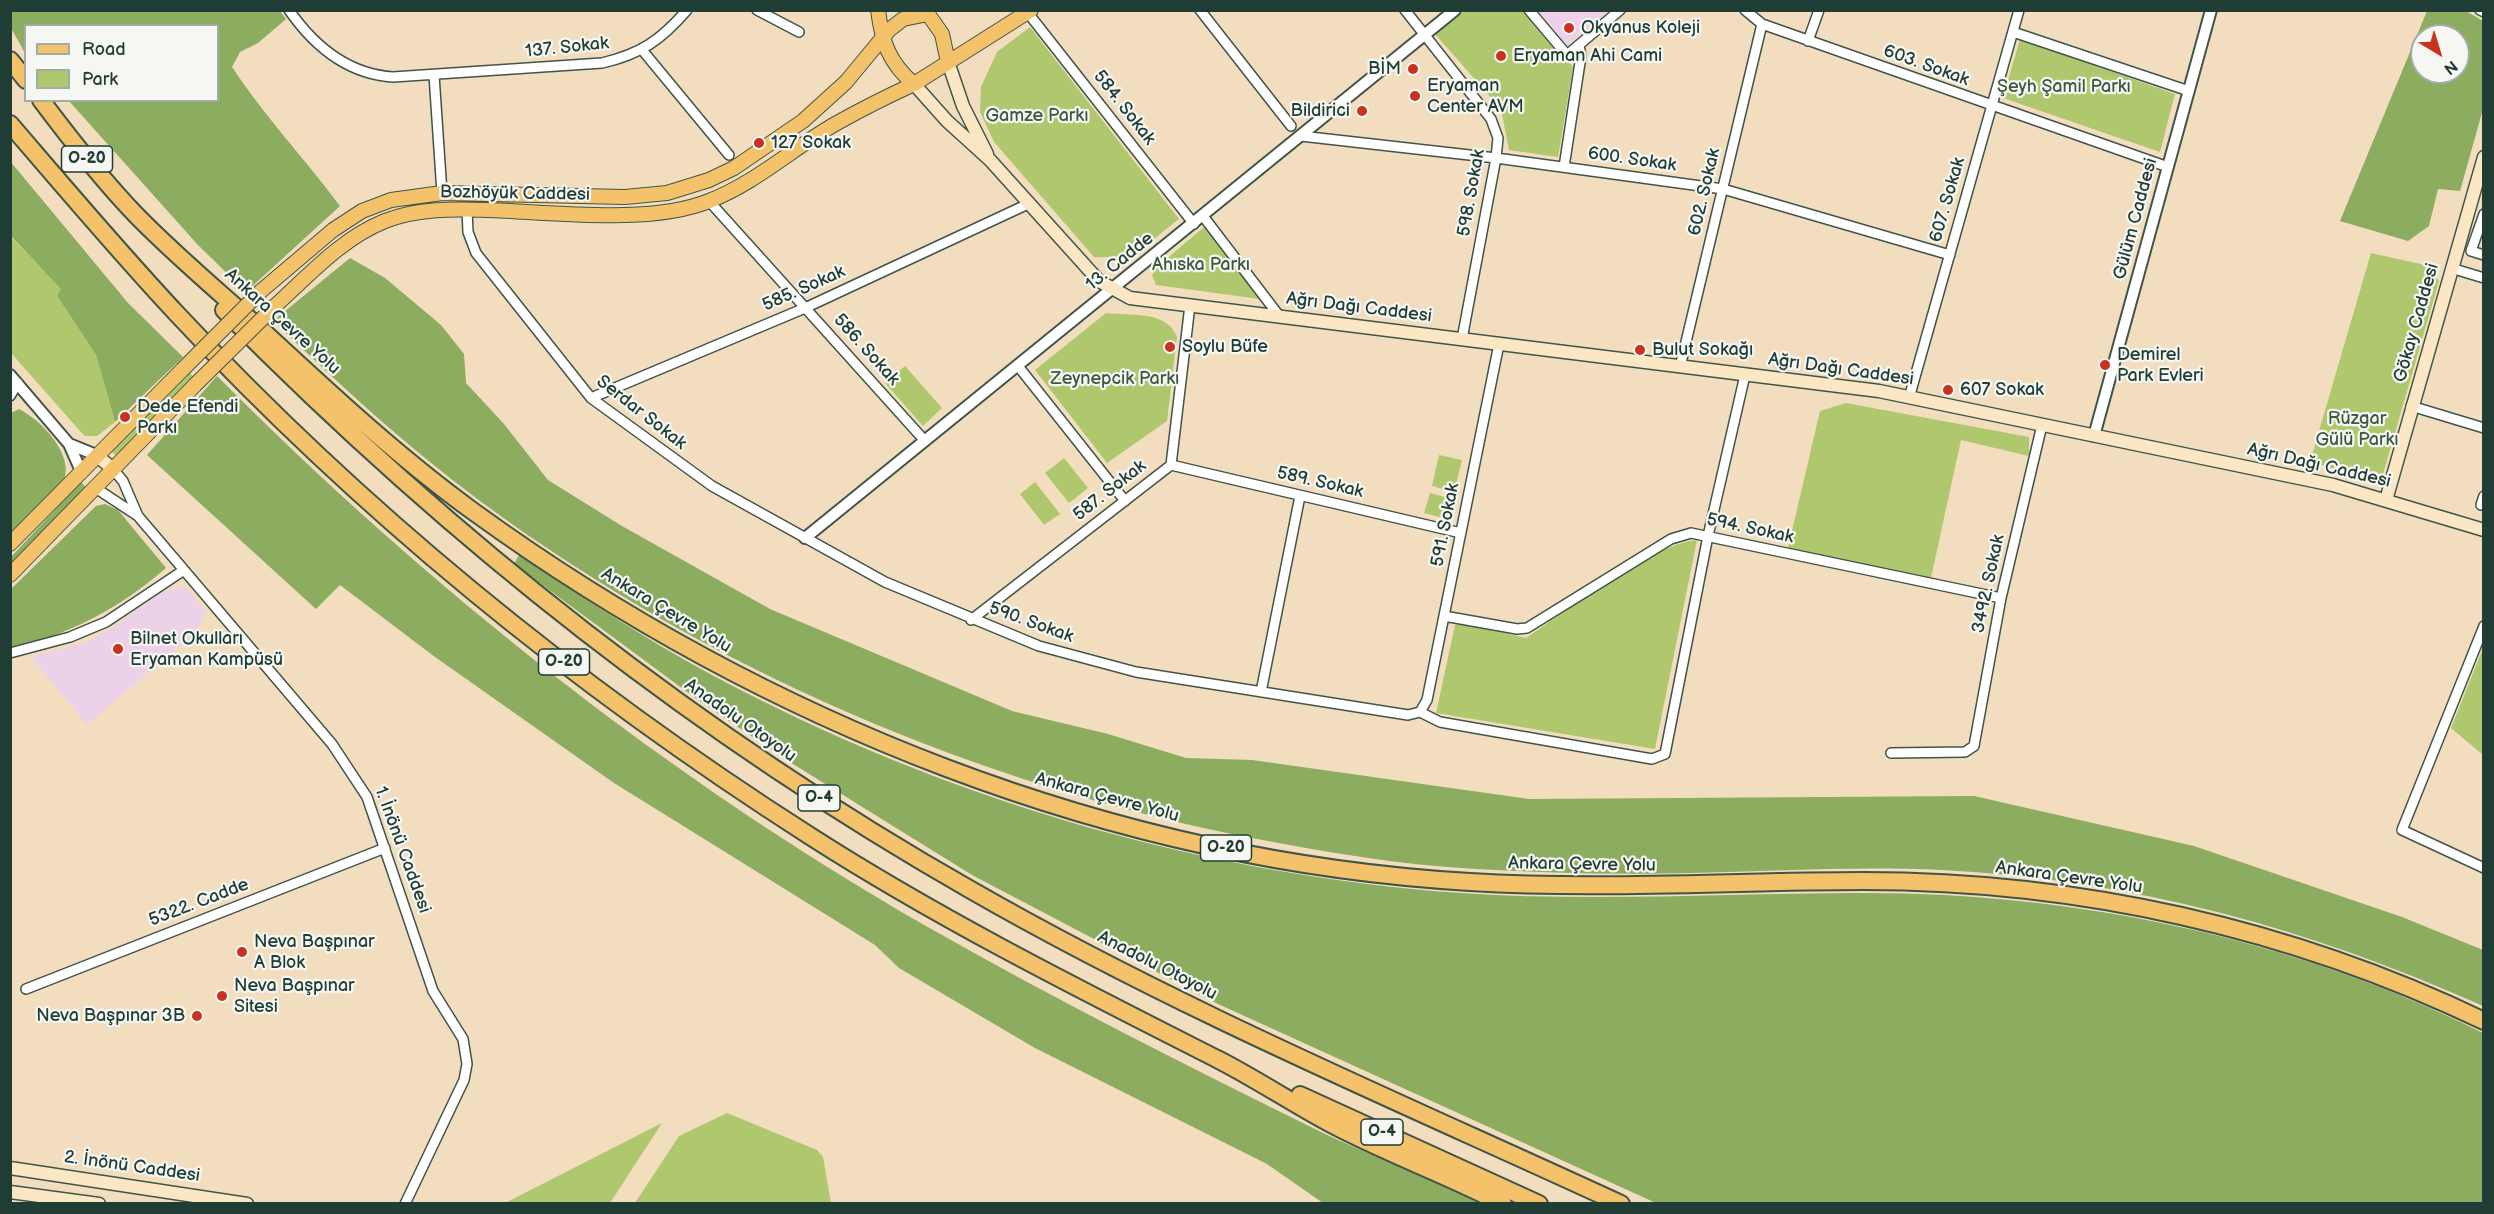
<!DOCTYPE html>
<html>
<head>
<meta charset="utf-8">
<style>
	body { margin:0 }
	#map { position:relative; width:2494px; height:1214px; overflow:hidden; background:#f2ddbf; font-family:"Balsamiq Sans",sans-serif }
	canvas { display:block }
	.frame { position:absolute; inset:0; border:12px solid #1f3d34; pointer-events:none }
	.legend { position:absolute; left:24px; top:24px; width:195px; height:78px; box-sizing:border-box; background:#f6f6f2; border:2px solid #a0aca6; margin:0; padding:8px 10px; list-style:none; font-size:18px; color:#1f3d34 }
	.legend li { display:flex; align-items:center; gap:12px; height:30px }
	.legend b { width:30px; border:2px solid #a0aca6 }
	.north { position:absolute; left:2410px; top:24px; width:60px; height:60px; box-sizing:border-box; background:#f6f6f2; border:2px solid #a0aca6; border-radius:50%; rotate:142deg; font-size:16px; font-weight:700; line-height:24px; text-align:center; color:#1f3d34 }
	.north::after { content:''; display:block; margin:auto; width:21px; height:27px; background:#c8321e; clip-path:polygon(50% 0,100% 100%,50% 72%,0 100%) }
</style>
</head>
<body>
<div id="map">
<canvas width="2494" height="1214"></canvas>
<div class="frame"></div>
<ul class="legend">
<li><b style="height:8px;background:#f4c26a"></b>Road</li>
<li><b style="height:16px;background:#b0c86d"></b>Park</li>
</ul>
<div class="north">N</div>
</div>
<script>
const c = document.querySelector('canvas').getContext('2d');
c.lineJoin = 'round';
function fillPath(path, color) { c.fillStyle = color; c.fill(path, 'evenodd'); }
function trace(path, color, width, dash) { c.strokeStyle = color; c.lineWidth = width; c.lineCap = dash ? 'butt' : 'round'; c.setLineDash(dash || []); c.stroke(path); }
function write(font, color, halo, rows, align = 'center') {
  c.font = font + ' "Balsamiq Sans",sans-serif'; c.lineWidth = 4.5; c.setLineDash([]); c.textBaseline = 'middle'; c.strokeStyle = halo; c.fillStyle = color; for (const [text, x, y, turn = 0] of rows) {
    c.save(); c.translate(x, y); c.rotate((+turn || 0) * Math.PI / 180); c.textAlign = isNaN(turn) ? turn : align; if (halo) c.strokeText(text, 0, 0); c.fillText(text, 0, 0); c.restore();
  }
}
fillPath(new Path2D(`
	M1537,11H1609L1566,46Z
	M185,586L206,612L195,633L87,725L31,657L88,641L111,629L163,592Z`), '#edd1e9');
fillPath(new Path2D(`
	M1464,11H1525L1573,67L1558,157L1509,150L1501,109L1435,34Z
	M1030,27L1179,219C1146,244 1138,259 1094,257L994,142L980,112L981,87L997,52Z
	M2020,39L2175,94L2160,152L2003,98Z
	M1204,227L1260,299L1156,285L1152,275L1157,267Z
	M10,236L62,289L57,296L96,355L115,422L97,436H85L80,431L11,353Z
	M2371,253L2425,265L2439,281L2383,474L2375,480L2310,462Z
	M1106,313C1130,316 1167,310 1177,337L1167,421L1107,463L1035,370Z
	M905,366L942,408L923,426L885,383Z
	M190,373L194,377L118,458L111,451Z
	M1846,403L2029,437V456L1961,440L1931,578L1788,548L1820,411Z
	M1439,455L1462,460L1454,492L1432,486Z
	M1064,458L1088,488L1069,503L1045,473Z
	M1035,482L1060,514L1044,525L1020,494Z
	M1430,493L1452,499L1447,519L1424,513Z
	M1697,540L1655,749L1436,713L1455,625L1460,623L1526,638C1564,613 1657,542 1697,540Z
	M2483,648L2484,755H2483L2451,728Z
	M727,1113L817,1150L823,1157L831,1203H635L679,1136Z
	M662,1123L610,1203H505Z`), '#b0c86d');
fillPath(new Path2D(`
	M11,10L280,11L286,19L258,43L240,52L232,67C264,116 305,159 340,206L246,292L198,245L69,101L218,100V26H26L25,53L11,28Z
	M2427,11H2466L2483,21V109L2460,191L2438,189L2429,226L2408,241L2340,221ZM2422,36H2458V72H2422Z
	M10,161L128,303L183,357L115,422L96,355L57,296L61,289L11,236Z
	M350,258L385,278L441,325L464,354L466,383L504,424L548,480L622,526L770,609L1012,711L1108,734L1186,758L1252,760L1529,799L1974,796L2194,846L2402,917L2483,950V1006C2312,929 2131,879 1942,870C1858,866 1775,871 1691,873C1620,875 1548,873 1476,869C1400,865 1326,852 1252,838C975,784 708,669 480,501C407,447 339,384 273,321Z
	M217,376C428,588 666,777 926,926C1054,999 1187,1066 1319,1131C1371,1156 1427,1176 1479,1203H1323L1267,1164L1035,1048L899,968L875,945L614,783L435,657L340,585L316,609L147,455Z
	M19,409C41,420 74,454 64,480L11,537V413Z
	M81,482L88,489L11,566V557Z
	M105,504L118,510L166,568C120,608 70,634 11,649L10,590L96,506Z
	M519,555C582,597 645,639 712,675C941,798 1201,875 1461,893C1595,902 1730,893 1864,893C2077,893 2293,938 2483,1033V1203H1656L1218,1004L972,875L785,759L694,697L514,564Z`), '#8cac60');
const minor = new Path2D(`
	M289,10C314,46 347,74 393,77L602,63C641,54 661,40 687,10
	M757,10L799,32
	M1200,10L1291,126
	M1405,10L1491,119L1498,138L1496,158L1462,339
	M1529,10L1567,55L1620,10
	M1745,10L1762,24L2168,167
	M2480,10L2484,12
	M1028,13L1194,224
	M2013,32L2189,91
	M1808,41L1819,10
	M643,51L729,155
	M434,75L442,193
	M1301,136L1496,158L1723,189L1950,255
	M1564,167L1581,56L1579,45
	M709,201L925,441
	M467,209L468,232L476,253L591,398L712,486L885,582L1039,646L1136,672L1408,715L1420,712
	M2484,214L2471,251L2484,255
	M1203,216L1280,317
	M2451,268L2484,278
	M1018,366L1125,501
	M1680,367L1762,24
	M10,396L18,383
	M591,398L805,308L1028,204
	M1909,398L2019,10
	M2411,406L2484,428
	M1171,465L1461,533
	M94,487L138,516L123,481L112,468
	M2481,505L2484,496
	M138,516L332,744L367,797L433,991L463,1039L467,1064L464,1080L405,1204
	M1444,616L1517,629L1527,628L1671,539L1691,533L2001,598
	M971,620L1171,465L1190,305
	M2484,626L2402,830L2484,868
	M10,653L70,637L106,622L184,570
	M1261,692L1300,496
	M1420,712L1440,722L1652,759L1665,754L1708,536L1745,375
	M1420,712L1427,700L1499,344
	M1891,753L1965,752L1974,746L2001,598L2042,425
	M26,989L385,848`);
const tertiary = new Path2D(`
	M10,375L69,444L81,471
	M2094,436L2211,10
	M69,444L96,455
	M805,538L1455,10`);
const secondary = new Path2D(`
	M948,62L963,106L987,154
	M914,84L947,121L990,160L1099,281L1130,298L1879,391L2333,485L2484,530
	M96,455L112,468
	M2386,500L2484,157
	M10,1168L247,1204
	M10,1192L99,1204`);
const primary = new Path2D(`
	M878,10C882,42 889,63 914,84L1031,10
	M261,291L333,230L362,211L391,200L442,193L625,197L667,193L709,180L734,168L803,121L846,82L889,30L903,19L928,14L942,34L948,62
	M275,306C308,276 342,238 385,221C418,208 453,209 488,210C552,212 650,225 709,201C756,183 794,147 837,123C862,109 888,96 914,84
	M10,544L182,370
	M10,575L195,385`);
const motorway = new Path2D(`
	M10,60L26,80
	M41,100C71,140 102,180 137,216C178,258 224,296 267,335C334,397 401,459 474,512C764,722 1111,861 1470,882C1601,890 1733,881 1864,881C2079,881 2290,928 2484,1021
	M10,124C65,188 119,252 177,314C363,513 580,689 810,836C941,920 1081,990 1219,1060C1258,1080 1295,1105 1333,1125C1388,1154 1447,1175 1503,1204
	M224,310C447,536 695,733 971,890C1180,1010 1402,1103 1621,1204
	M1300,1095L1539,1204`);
trace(minor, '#3f5549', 12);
trace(tertiary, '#3f5549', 14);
trace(secondary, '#3f5549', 15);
trace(primary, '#3f5549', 16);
trace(motorway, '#3f5549', 20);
trace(minor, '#fff', 9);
trace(tertiary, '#fff', 10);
trace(secondary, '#fbe7c3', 12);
trace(primary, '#f4c26a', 14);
trace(motorway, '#f4c26a', 16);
const primaryBridge = new Path2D(`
	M182,370L261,291
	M195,385L275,306`);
trace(primaryBridge, '#3f5549', 16, []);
trace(primaryBridge, '#f4c26a', 14);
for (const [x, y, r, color] of [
	[1569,28,6,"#c8321e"],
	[1501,56,6,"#c8321e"],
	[1413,69,6,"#c8321e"],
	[1415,96,6,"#c8321e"],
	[1362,111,6,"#c8321e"],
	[759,143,6,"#c8321e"],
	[1170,347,6,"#c8321e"],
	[1640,350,6,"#c8321e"],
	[2105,365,6,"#c8321e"],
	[1948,390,6,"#c8321e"],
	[125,417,6,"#c8321e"],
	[118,649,6,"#c8321e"],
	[242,952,6,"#c8321e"],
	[222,996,6,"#c8321e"],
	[197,1016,6,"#c8321e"]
]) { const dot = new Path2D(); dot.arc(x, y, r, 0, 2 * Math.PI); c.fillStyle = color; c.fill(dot); trace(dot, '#f6f6f2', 2); }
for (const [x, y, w] of [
	[87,159,51],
	[564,662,51],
	[819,798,42],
	[1226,848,51],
	[1382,1132,42]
]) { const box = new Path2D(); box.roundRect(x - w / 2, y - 13, w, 26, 4.5); c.fillStyle = '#f6f6f2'; c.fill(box); trace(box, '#1f3d34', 1.5); }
write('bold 16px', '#1f3d34', null, [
	["O-20",87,159],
	["O-20",564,662],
	["O-4",819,798],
	["O-20",1226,848],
	["O-4",1382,1132]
]);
write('18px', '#1f3d34', '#f6f6f2', [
	["Okyanus Koleji",1581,28],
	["Eryaman Ahi Cami",1513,56],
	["BİM",1401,69,"right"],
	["Eryaman",1427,86],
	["Center AVM",1427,107],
	["Bildirici",1350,111,"right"],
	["127 Sokak",771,143],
	["Soylu Büfe",1182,347],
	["Bulut Sokağı",1652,350],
	["Demirel",2117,355],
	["Park Evleri",2117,376],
	["607 Sokak",1960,390],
	["Dede Efendi",137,407],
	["Parkı",137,428],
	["Bilnet Okulları",130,639],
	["Eryaman Kampüsü",130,660],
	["Neva Başpınar",254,942],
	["A Blok",254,963],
	["Neva Başpınar",234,986],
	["Sitesi",234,1007],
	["Neva Başpınar 3B",185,1016,"right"]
], 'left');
write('18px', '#1f3d34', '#f6f6f2', [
	["137. Sokak",567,48,-6],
	["603. Sokak",1926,66,20],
	["584. Sokak",1124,108,52],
	["600. Sokak",1632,160,8],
	["602. Sokak",1705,192,-77],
	["598. Sokak",1472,193,-80],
	["Bozhöyük Caddesi",515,194,1],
	["607. Sokak",1948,200,-74],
	["Gülüm Caddesi",2136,219,-75],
	["13. Cadde",1120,262,-39],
	["585. Sokak",804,289,-24],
	["Ağrı Dağı Caddesi",1359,308,7],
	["Ankara Çevre Yolu",282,322,42],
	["Gökay Caddesi",2417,323,-74],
	["586. Sokak",866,350,48],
	["Ağrı Dağı Caddesi",1841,370,8],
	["Serdar Sokak",641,413,38],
	["Ağrı Dağı Caddesi",2319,466,13],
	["589. Sokak",1320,483,13],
	["587. Sokak",1110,491,-38],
	["591. Sokak",1446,525,-79],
	["594. Sokak",1750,529,12],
	["3492. Sokak",1989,584,-78],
	["Ankara Çevre Yolu",666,611,31],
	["590. Sokak",1031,623,20],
	["Anadolu Otoyolu",740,721,35],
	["Ankara Çevre Yolu",1107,798,15],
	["1. İnönü Caddesi",402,850,70],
	["Ankara Çevre Yolu",1582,865,1],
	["Ankara Çevre Yolu",2069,878,8],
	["5322. Cadde",199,903,-21],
	["Anadolu Otoyolu",1157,966,27],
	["2. İnönü Caddesi",132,1167,8]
]);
write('18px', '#3c593f', '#f6f6f2', [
	["Şeyh Şamil Parkı",2064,87],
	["Gamze Parkı",1037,116],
	["Ahıska Parkı",1201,265],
	["Zeynepcik Parkı",1115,379],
	["Rüzgar",2357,419],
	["Gülü Parkı",2357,440]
]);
</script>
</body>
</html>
